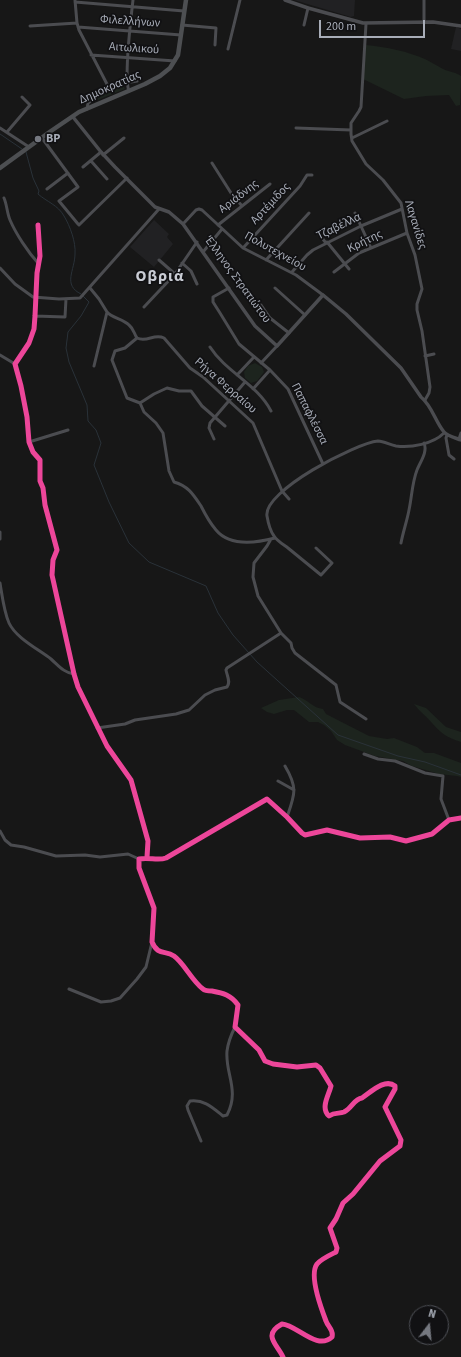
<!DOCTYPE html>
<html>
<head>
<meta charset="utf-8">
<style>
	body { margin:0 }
	#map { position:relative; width:461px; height:1357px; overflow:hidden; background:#171717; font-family:"Source Sans 3",sans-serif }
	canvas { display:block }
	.north { position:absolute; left:409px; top:1305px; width:40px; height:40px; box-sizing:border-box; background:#111113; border:1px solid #4d4f55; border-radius:50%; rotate:16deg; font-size:11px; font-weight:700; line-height:16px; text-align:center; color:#a8adb8 }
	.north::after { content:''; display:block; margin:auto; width:14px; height:18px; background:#757880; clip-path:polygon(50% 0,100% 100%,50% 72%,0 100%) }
	.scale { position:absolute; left:319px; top:20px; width:106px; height:18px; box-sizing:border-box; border:2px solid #a8adb8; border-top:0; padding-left:5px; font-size:12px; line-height:14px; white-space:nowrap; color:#a8adb8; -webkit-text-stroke:3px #111113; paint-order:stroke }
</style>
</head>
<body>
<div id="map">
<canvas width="461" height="1357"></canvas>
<div class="north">N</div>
<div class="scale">200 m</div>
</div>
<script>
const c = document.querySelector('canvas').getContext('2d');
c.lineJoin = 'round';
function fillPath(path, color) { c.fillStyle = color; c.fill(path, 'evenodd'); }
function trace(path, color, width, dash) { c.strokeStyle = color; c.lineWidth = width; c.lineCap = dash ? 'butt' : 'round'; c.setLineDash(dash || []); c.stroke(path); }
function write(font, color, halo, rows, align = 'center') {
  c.font = font + ' "Source Sans 3",sans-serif'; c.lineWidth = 3.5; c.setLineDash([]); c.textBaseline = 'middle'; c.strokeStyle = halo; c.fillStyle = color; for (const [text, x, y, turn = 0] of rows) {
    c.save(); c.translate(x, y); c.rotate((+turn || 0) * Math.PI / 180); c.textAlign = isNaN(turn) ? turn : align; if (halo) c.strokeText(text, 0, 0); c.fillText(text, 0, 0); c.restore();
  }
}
fillPath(new Path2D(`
	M294,0H355L354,16L351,17Z
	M456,27L461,29V51L451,49Z
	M154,220L169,234L167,237L173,244L154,267L130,247Z`), '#212123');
fillPath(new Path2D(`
	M365,45C387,47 407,51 427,60C432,63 438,66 443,69C449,72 456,72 461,76L460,105L456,106L449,95L426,96L404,99L363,79Z
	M123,85L125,89L95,101V100L107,92Z
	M255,363L262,367L264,372L257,381L251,383L245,378L244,372L248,366Z
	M299,697C308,700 313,708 323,709L326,714L369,736L387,739L394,738L417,747L425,753H434L461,763V777L457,776L439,774L412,766L403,761L375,756L345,745L337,740L331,731L324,725L318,722H309L294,710H287L274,714L267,712L261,708L279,700Z
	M414,704L426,708L446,727L461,732V742C446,737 442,734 432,723C426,716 419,711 414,704Z`), '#1d241e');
trace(new Path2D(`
	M0,134L22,149
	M26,152L33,178L39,191L38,194C47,202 58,205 64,216C70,226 76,242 75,254C75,270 62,285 81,294
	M83,296L89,302L81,316L68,332L66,348L69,362L87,405L88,421L96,430L101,443L94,465L109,502L129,543L149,562L206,586L218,613L233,635L257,662L338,735L398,756L425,762L461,775`), '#2a3239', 1);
trace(new Path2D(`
	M75,0L77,23L79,30L109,88
	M424,0V23
	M75,2L184,11
	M366,24L361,107L359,111L351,123V134L352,141L366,164L383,180L401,203L407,233L415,255L422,289L417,304V310L422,331L430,387L429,393L425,400
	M182,25L216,28L215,45
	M304,25L308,8
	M30,26L77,23
	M78,27L181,35
	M228,49L240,0
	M91,55L175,61
	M129,91C124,79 131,17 133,0
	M87,109L88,103C106,89 115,84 137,81
	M0,128L29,147
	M296,128L351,130
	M7,132L30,105L22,97
	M42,138L78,187L59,201L78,224L79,225L127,178
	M352,138L387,121
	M103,155L124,138
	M91,161L107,179
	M212,163L231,193L242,206
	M83,167L101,152
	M47,189L68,173
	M4,198C7,205 7,213 10,220C16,234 28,252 38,263
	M355,213L371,248
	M183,224L196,210L199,209L202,210L243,248L296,275L323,295
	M38,225L40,256L37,273L35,316L34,329L29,343L15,364L21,386L27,417L29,442L33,452L40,460V481L43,488L45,505L57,550L53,560L52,575L74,674L78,687L107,746L131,780L148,841L147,857
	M218,225L270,184
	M318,233L326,243
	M327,242L349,269
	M243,248L300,186L307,175H312
	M203,252L222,229
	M159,260L175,274
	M266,260L309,213
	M182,263L191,271L197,284
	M0,268L15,284L33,297L59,299L80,298L159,209
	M292,272L307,255L313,250L361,226L402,209
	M334,272L359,253L407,233
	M90,288L99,299L107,312L94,366
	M229,288L213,297V302L220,313L239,344L270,370L288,389L323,464
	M275,288L305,315
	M261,305L270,318L289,333
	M144,307L175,274L197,242
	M107,312C112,318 123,319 129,325C134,329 134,334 137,338
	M35,316L65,317L66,299
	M137,338L125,348L115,351L112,360L127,398L140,403L144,412L156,423L163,433L169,471L174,482C188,486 193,494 201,506C205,514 210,523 216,530C230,547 256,543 275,538
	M137,338C147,343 154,333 164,338L190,368L203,377L253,423L282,491L289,499
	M210,347C226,372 257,384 271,411
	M0,355L15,364
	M425,356L434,354
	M261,363L277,346
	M237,375L254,357
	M253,389L270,370
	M140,403L154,394L167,388L179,391H191L202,406L225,426
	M447,435L446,438L449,455L454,459
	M214,439L209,428L210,423L245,382
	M459,439L461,433
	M29,442L68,430
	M0,532V539
	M271,539L267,546L254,563L253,577L258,596L281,633L291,643L292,648L295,653L336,685L340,702L366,719
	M401,543C403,532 407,521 409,510C412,496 412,483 417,470C420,462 428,452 424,443
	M316,548L332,563L321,575C310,566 299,557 288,548C284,545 277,541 274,536C271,532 268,522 267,516C263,491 356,443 378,441C384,441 390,445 396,446C411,448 433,444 444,433
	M0,583C2,595 4,612 9,623C16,638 38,649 51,659C58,665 64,673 74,674
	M97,728L125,724L135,720L176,714L189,710L205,695L215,690L227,687C231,682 227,676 226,670L227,668L281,633
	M364,754L378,759L395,761L425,773L443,776L441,799L449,820
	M285,766C298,788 295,794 287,817
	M278,781L294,790
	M0,831L5,840L11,845L24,847L56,856L85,855L100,857L128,854L139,859
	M69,989L101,1002L111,1001L120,998L137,979L146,967L152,942
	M201,1141L188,1110L187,1106L190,1101C204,1099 213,1108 223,1116L227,1115C240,1090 225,1074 227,1051C228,1043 231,1035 235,1027`), '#4b4c50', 3);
trace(new Path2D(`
	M285,0L308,8L363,23L433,22L461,26
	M73,117L101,152L115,167L155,207L169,212L183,224L255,326L277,346L323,295L346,314L401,368L421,397C432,406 435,421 444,432C447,436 456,438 461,440
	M283,1357C277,1344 262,1335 282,1324C297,1325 317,1351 332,1337C334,1330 328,1327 326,1321C321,1308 309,1275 317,1264C321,1259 330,1255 336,1252L337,1248L330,1228L336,1219L343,1203L353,1194L380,1161L400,1146L401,1140L385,1107L395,1089V1086C385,1078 371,1092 362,1098C354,1099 352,1108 344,1112C339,1114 335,1112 329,1116C320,1108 329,1095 331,1086L320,1068L316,1065L297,1067L273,1064L265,1061L259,1050L235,1027L238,1005C231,995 223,993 212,991C209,991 205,991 203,989C192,981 184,963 174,956C165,950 158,956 152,942L154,908L139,868V859C149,857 158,861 166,858L267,799L287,817L302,833L305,835L327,830L360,838L390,837L406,841L432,834L449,820L461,818`), '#4b4c50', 3.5);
trace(new Path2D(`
	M0,168L51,131L79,112L145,84L160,76L170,68L178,55L186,0`), '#4d4f52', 4.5);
trace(new Path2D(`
	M38,225L40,256L37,273L35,316L34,329L29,343L15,364L21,386L27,417L29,442L33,452L40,460V481L43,488L45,505L57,550L53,560L52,575L74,674L78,687L107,746L131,780L148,841L147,857
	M283,1357C277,1344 262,1335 282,1324C297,1325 317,1351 332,1337C334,1330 328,1327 326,1321C321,1308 309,1275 317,1264C321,1259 330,1255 336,1252L337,1248L330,1228L336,1219L343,1203L353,1194L380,1161L400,1146L401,1140L385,1107L395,1089V1086C385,1078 371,1092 362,1098C354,1099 352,1108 344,1112C339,1114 335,1112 329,1116C320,1108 329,1095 331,1086L320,1068L316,1065L297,1067L273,1064L265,1061L259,1050L235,1027L238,1005C231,995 223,993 212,991C209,991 205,991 203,989C192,981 184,963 174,956C165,950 158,956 152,942L154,908L139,868V859C149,857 158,861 166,858L267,799L287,817L302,833L305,835L327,830L360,838L390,837L406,841L432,834L449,820L461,818`), '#ed469a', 5);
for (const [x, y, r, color] of [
	[38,139,4,"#757880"]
]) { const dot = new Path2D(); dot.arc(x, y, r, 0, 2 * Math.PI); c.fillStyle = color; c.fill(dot); trace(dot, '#111113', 1.5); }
write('12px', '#a8adb8', '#111113', [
	["Φιλελλήνων",130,22,4],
	["Αιτωλικού",134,49,4],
	["Δημοκρατίας",110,88,-24],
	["Αριάδνης",239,197,-38],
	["Αρτέμιδος",271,204,-47],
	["Λαγανίδες",415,225,73],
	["Τζαβέλλα",339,227,-26],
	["Κρήτης",365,242,-26],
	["Πολυτεχνείου",275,252,29],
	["Έλληνος Στρατιώτου",237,280,54],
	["Ρήγα Φερραίου",225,386,41],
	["Παπαφλέσσα",309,414,63]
]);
write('bold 12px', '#a8adb8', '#111113', [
	["BP",46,139]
], 'left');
c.letterSpacing = '1px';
write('bold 16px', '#c9ccd4', '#111113', [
	["Οβριά",160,277]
]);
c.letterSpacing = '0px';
</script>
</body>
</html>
